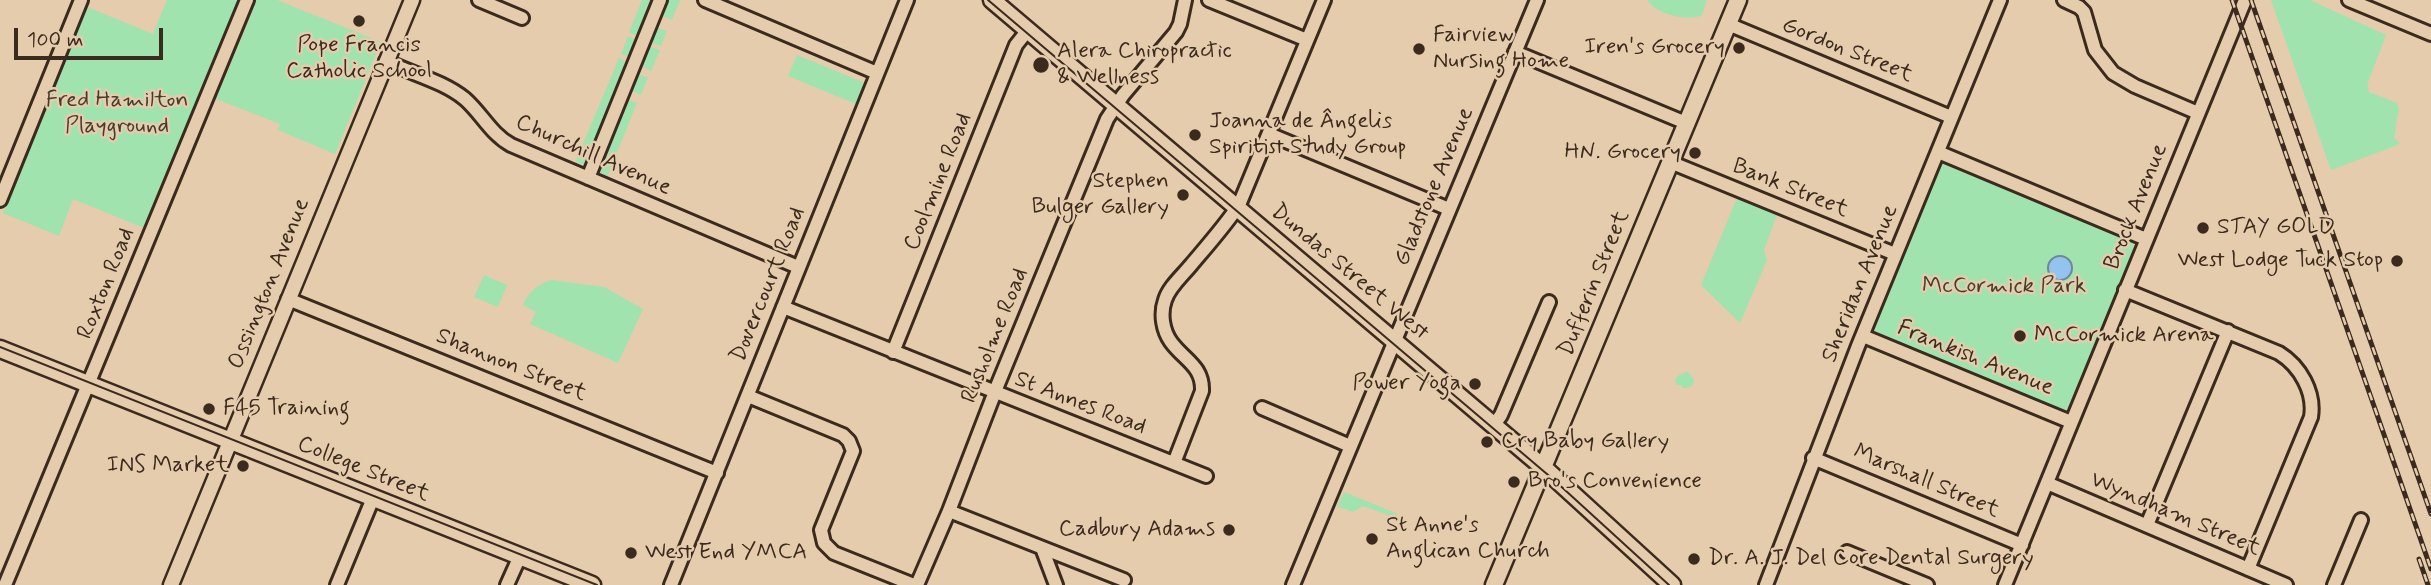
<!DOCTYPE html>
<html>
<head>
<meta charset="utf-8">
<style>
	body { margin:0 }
	#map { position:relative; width:2431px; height:585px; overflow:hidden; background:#e4ccac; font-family:Mynerve,sans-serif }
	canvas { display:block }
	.scale { position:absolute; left:14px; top:28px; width:149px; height:32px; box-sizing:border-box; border:4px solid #3b2a1e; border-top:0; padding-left:9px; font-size:21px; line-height:24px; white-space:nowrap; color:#3b2a1e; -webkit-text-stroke:5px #e4ccac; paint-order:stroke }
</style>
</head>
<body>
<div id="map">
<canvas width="2431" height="585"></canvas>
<div class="scale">100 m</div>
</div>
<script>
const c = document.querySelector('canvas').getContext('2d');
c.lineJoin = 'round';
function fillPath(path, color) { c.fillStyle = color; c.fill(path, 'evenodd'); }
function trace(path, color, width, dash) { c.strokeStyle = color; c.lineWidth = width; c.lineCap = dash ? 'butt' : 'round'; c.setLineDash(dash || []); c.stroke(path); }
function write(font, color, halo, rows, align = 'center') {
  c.font = font + ' Mynerve,sans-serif'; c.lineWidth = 5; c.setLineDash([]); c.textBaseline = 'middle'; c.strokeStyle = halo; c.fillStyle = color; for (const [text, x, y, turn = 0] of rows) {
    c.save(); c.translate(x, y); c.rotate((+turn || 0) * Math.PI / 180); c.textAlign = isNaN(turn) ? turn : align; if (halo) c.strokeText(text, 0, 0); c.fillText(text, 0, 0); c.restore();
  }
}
fillPath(new Path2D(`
	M167,0H239L144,228L73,199L59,236L3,213L87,7L153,34Z
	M257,0H277L381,42L335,154L278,130L280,124L216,99Z
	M642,0H656L642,34L637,36L629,32Z
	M666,0H680L672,20L660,15Z
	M1647,0H1707L1702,15C1686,22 1657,14 1647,0Z
	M2271,0H2310L2386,35L2367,85L2369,92L2397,103L2399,110C2395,122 2397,128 2394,137L2400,144L2331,170Z
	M656,27L667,31L661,46L649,42Z
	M628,36L637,40L633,56L630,57L621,54Z
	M648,46L660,50L651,71L640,65Z
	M797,55L865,83L856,104L788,76Z
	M619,58L625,61L629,67L590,160L584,164L575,163Z
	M636,74L648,77L641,95L630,90Z
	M626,99L637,103L607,177L602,173L600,174L599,167Z
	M1942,163L2133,241L2134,248L2068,408L2065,410L2054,407L1873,331Z
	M1737,198L1777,215L1764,250L1767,260L1740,323L1701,285Z
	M484,275L507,285L498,307L474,297Z
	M551,280L604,287L643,309L618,363L530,324L536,312L523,305C529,291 537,285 551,280Z
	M1686,372L1690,373L1691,377L1694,379C1695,386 1689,388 1683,388L1681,385H1676L1675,380L1679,375Z
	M1344,492L1398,514L1396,518L1363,506L1353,512L1337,506Z`), '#a0e3ae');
const water = new Path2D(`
	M2048 268a12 12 0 1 1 24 0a12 12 0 1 1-24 0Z`);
fillPath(water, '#93c4ef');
trace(water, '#70869b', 2);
const minor = new Path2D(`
	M479,0L522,18
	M705,0L877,73
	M1209,0L1307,40
	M2064,0L2079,7L2084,12L2095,50L2113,73L2135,86L2198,113
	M2349,0L2431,34
	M1728,24L1951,117
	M1515,52L1686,123
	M386,61C412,74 443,81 465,99C482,114 491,134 511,145L798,267
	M1269,134L1449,209
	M1938,152L2146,239
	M1670,162L1895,254
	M588,178L660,0
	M0,200L81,0
	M2125,290L2279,353C2300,366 2315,392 2311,417L2248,569
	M288,299L717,473
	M783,307L1206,476
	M1863,336L2071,422
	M893,352L1016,45L1028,30
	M748,396L843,435L849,441L853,451L821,530L824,543L834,553L914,585
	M1262,408L1350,446
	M1494,425L1501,415L1549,302
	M1813,458L2022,545
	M1174,463L1202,391C1203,366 1184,360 1171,342C1163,331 1160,314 1165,300C1169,287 1182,276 1191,265C1207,246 1224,227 1239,205L1324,0
	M2047,483L2286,585
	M949,511L1124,580
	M2147,525L2228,331
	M1042,548L1056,585
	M1847,552L1927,585
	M5,585L247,0
	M337,585L373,498
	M507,585L520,556
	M671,585L907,0
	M917,585L949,511L998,384L1107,119L1123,95L1176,32L1180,24L1185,0
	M1293,585L1537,0
	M1766,585L1858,346L2000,0
	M2005,585L2245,0
	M2334,585L2361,520`);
const tertiary = new Path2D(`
	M171,585L412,0`);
const secondary = new Path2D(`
	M992,0L1544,468L1672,585
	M0,349L592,585
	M1494,585L1738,0`);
trace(minor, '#3b2a1e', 18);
trace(tertiary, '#3b2a1e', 19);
trace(secondary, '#3b2a1e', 21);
trace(minor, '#e4ccac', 12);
trace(tertiary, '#e4ccac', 14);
trace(secondary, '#e4ccac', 16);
trace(new Path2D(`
	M988,0L1554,480L1669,585
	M0,347L597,585`), '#3b2a1e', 2);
const rail = new Path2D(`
	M2232,0L2431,569
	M2251,0L2431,514
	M2419,559L2428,585`);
trace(rail, '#3b2a1e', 5);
trace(rail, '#e4ccac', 2.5, [8]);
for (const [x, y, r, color] of [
	[359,21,7,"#3b2a1e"],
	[1739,48,7,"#3b2a1e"],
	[1419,49,7,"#3b2a1e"],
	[1041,65,9,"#3b2a1e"],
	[1195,135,7,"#3b2a1e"],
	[1695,153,7,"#3b2a1e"],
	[1183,195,7,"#3b2a1e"],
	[2203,228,7,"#3b2a1e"],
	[2397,261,7,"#3b2a1e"],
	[2020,336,7,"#3b2a1e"],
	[1475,384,7,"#3b2a1e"],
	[209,409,7,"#3b2a1e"],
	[1487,442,7,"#3b2a1e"],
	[243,466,7,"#3b2a1e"],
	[1514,482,7,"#3b2a1e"],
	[1229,530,7,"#3b2a1e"],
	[1372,539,7,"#3b2a1e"],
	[631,553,7,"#3b2a1e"],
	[1694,559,7,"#3b2a1e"]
]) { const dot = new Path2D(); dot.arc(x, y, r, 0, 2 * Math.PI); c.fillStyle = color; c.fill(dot); trace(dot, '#e4ccac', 2.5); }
write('23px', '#3b2a1e', '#e4ccac', [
	["Fairview",1433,36],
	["Nursing Home",1433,62],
	["Pope Francis",359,46,"center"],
	["Catholic School",359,72,"center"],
	["Iren's Grocery",1725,48,"right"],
	["Alera Chiropractic",1057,52],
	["& Wellness",1057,78],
	["Joanna de Ângelis",1209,122],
	["Spiritist Study Group",1209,148],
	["HN. Grocery",1681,153,"right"],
	["Stephen",1169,182,"right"],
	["Bulger Gallery",1169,208,"right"],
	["STAY GOLD",2217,228],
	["West Lodge Tuck Stop",2383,261,"right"],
	["McCormick Arena",2034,336],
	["Power Yoga",1461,384,"right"],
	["F45 Training",223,409],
	["Cry Baby Gallery",1501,442],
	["INS Market",229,466,"right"],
	["Bro's Convenience",1528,482],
	["St Anne's",1386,526],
	["Anglican Church",1386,552],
	["Cadbury Adams",1215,530,"right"],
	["West End YMCA",645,553],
	["Dr. A. J. Del Core Dental Surgery",1708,559]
], 'left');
write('23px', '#3b2a1e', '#e4ccac', [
	["Gordon Street",1847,51,22],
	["Churchill Avenue",593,156,24],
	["Coolmine Road",939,182,-68],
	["Gladstone Avenue",1435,187,-67],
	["Bank Street",1790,189,22],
	["Brock Avenue",2137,207,-68],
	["Dundas Street West",1349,273,40],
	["Roxton Road",107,284,-68],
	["Ossington Avenue",270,284,-68],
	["Dufferin Street",1595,284,-68],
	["Sheridan Avenue",1861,284,-68],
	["Dovercourt Road",769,285,-68],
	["Rusholme Road",996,336,-68],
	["Frankish Avenue",1975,359,22],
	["Shannon Street",511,366,22],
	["St Annes Road",1080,404,21],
	["College Street",363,470,22],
	["Marshall Street",1926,482,23],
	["Wyndham Street",2175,515,23]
]);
write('23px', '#453c2c', '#e4ccac', [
	["Fred Hamilton",117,101],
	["Playground",117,127],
	["McCormick Park",2004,287]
]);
</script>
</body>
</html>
